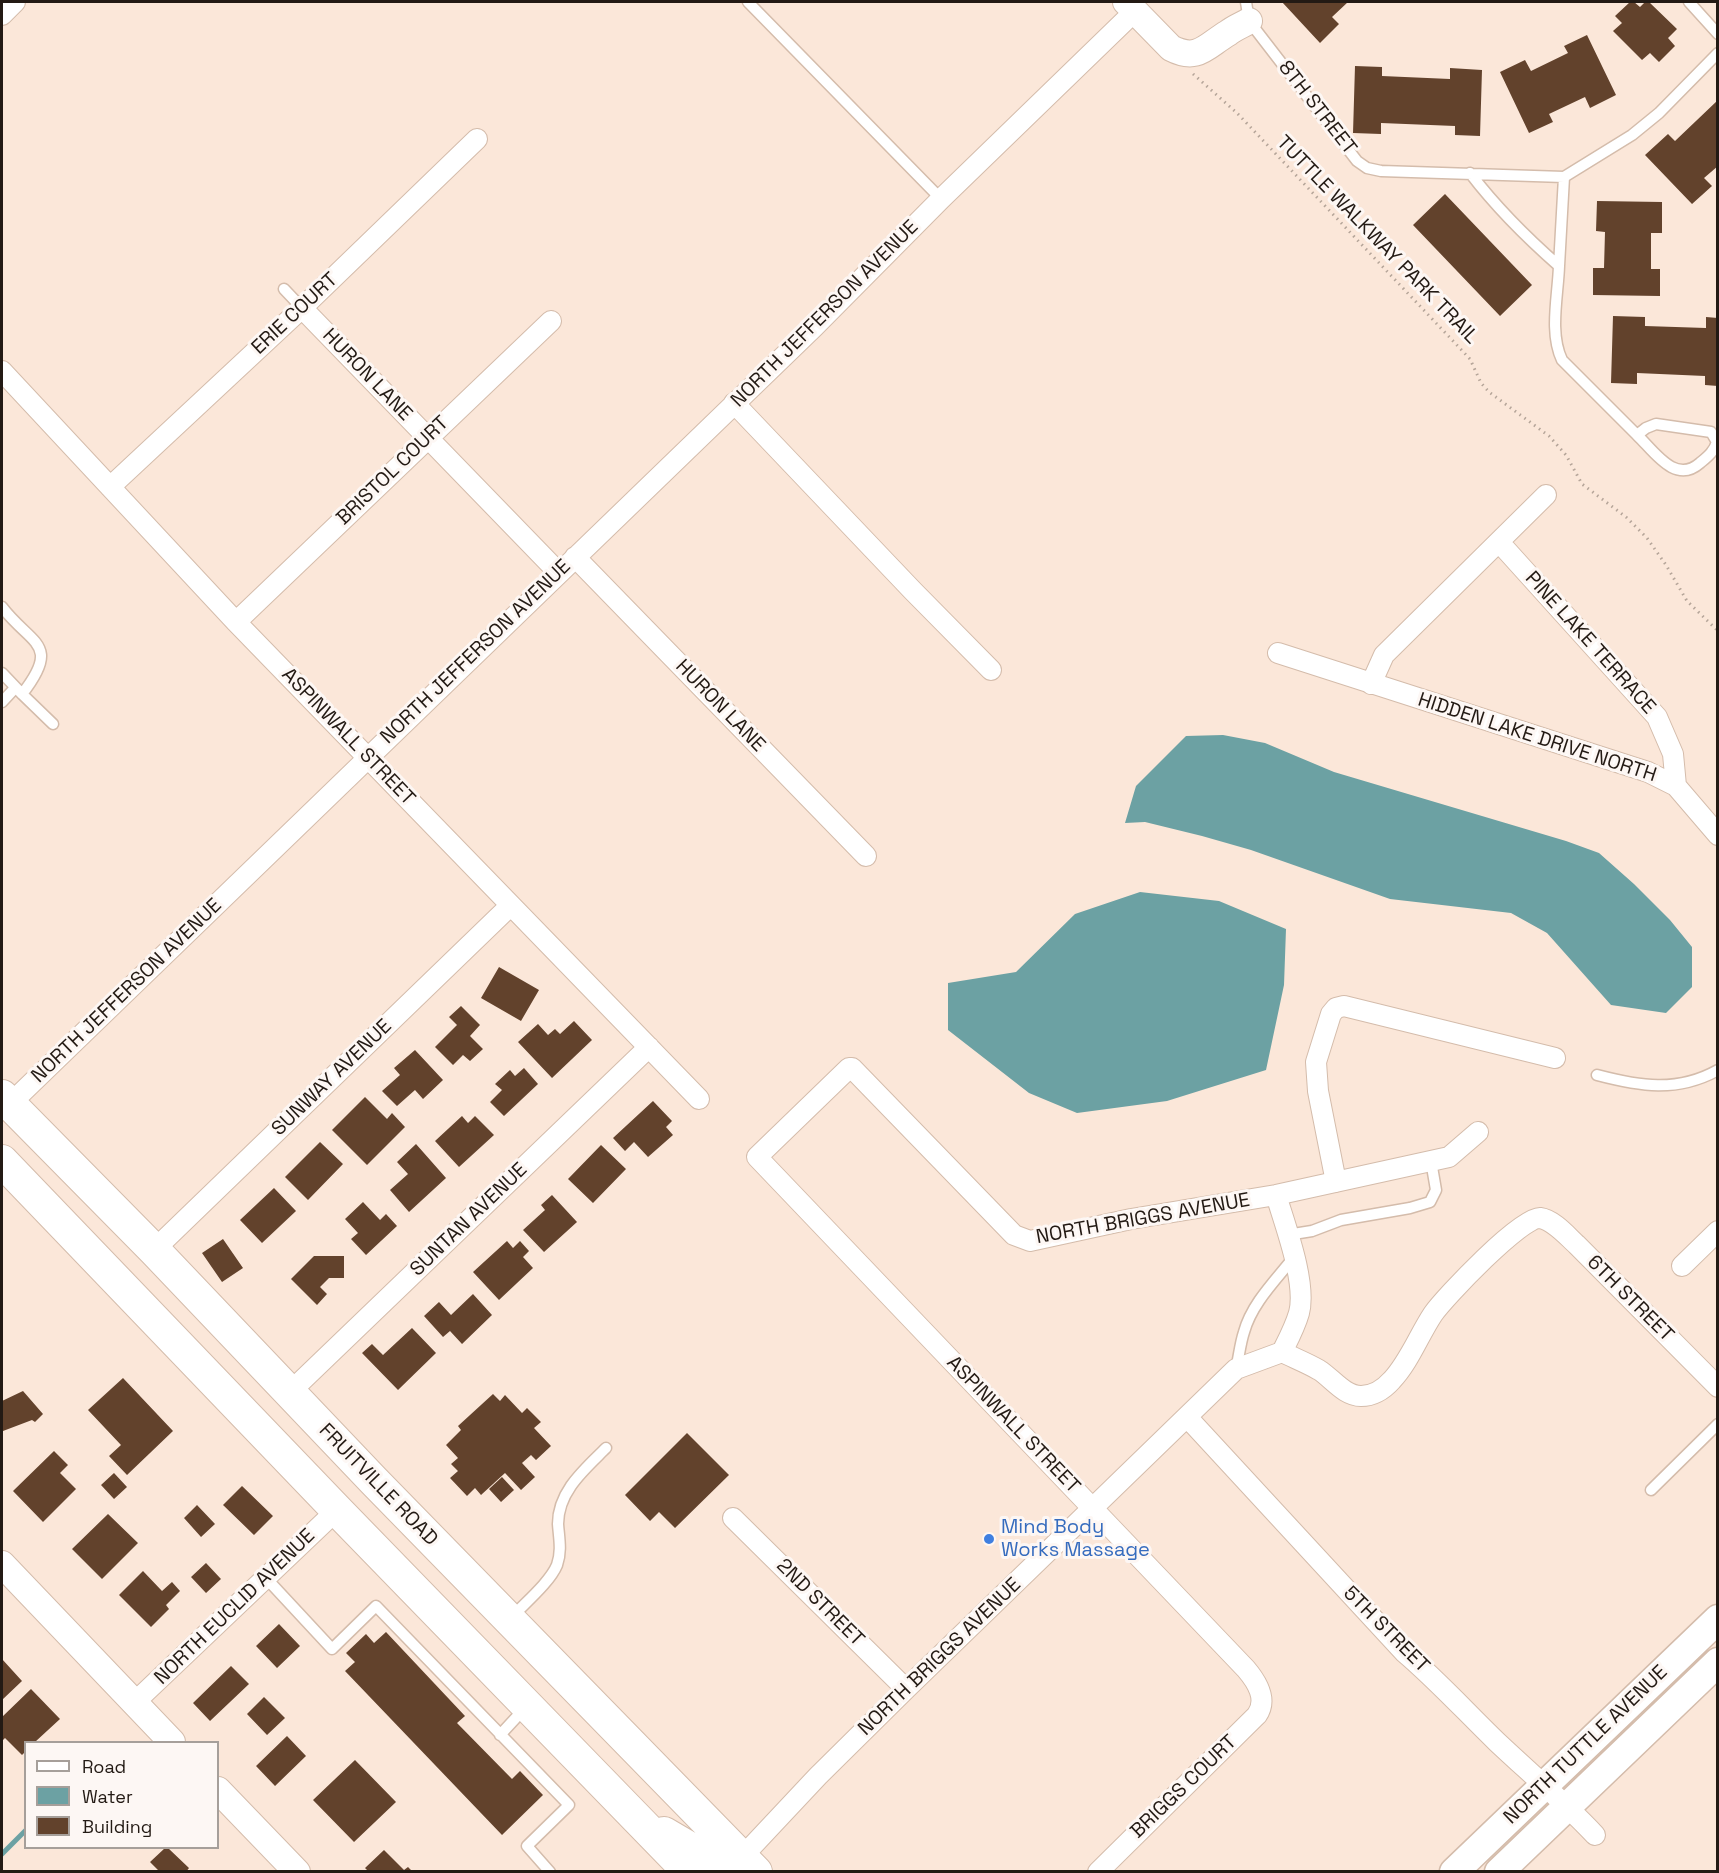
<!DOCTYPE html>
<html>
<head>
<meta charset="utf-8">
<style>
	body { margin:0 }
	#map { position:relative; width:1719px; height:1873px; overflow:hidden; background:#fbe7d9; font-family:"Space Grotesk",sans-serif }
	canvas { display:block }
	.frame { position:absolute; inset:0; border:3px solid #231a14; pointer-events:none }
	.legend { position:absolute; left:24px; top:1741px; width:195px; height:108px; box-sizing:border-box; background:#fdf7f4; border:2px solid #a69f9a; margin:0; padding:8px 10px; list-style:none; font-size:18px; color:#231a14 }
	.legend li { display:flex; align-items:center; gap:12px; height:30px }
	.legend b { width:30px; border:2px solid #a69f9a }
</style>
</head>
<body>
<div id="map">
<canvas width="1719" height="1873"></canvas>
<div class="frame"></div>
<ul class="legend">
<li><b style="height:8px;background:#fff"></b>Road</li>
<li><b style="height:16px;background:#6ca1a3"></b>Water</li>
<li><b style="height:16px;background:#62422c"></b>Building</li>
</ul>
</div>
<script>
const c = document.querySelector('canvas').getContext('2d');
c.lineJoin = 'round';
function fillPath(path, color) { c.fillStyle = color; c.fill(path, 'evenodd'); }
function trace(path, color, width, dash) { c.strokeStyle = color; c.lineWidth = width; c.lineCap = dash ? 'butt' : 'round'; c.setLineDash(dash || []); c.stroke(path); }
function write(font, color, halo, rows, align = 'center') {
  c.font = font + ' "Space Grotesk",sans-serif'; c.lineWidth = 6; c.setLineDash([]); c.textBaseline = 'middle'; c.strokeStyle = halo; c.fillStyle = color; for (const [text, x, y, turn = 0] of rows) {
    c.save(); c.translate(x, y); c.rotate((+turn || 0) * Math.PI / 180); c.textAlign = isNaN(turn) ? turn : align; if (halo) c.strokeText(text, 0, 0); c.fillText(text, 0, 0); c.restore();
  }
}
fillPath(new Path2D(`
	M1223,735L1265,743L1334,772L1566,841L1599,853L1634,884L1670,920L1692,947V987L1666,1013L1611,1005L1547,933L1511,913L1390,899L1251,850L1202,836L1145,822L1125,823L1136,786L1186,736Z
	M1140,892L1219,901L1286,929L1284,985L1266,1070L1167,1101L1077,1113L1029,1093L948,1030V983L1016,972L1075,914Z`), '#6ca1a3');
trace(new Path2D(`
	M2,1854L26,1830`), '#6ca1a3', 5);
fillPath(new Path2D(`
	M1282,2H1348L1332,17L1339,24L1320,43Z
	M1630,2H1634L1640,7L1645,2H1649L1677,29L1668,38L1675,46L1659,62L1650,53L1642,60L1613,31L1622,23L1615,16Z
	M1587,35L1616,95L1590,108L1585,97L1549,114L1553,122L1529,133L1500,72L1525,60L1531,71L1568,53L1564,46Z
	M1355,66L1382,67V76L1450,79V68L1482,70L1480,136L1455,135V126L1381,123V134L1353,133Z
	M1718,100V166L1704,178L1712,186L1692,204L1645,155L1668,134L1675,141Z
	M1445,194L1532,285L1500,316L1413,225Z
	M1597,201L1662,202V233H1651V269H1660V296L1593,295V268H1604L1605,232L1596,231Z
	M1613,316L1645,317V326L1706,328V317L1718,318V386L1705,385V376L1637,373V384L1611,383Z
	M499,967L539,990L521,1021L481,998Z
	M461,1006L480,1025L470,1036L483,1049L470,1061L463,1055L453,1065L435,1047L457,1025L449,1017Z
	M574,1021L592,1040L552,1078L518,1042L538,1024L548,1035L555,1029L560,1034Z
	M415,1050L443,1080L423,1099L415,1090L397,1106L382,1091L400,1075L394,1068Z
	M524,1068L538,1084L504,1116L490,1102L502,1090L495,1084L510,1070L515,1076Z
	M365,1097L387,1119L392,1113L405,1127L367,1165L332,1130Z
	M653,1101L672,1121L666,1127L673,1135L648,1157L634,1142L625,1151L613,1138Z
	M462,1116L468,1123L475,1116L494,1135L459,1167L435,1141Z
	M320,1142L343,1164L308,1200L285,1177Z
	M416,1144L446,1178L409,1212L390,1190L408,1174L397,1162Z
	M601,1145L626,1169L593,1203L568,1179Z
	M274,1188L296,1211L262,1243L240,1220Z
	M552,1195L577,1222L544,1252L523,1230L545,1210L541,1205Z
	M363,1202L380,1220L386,1214L397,1226L366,1255L351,1239L358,1233L345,1219Z
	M223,1239L243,1268L222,1282L202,1253Z
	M507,1241L513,1248L520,1241L529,1251L523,1257L533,1268L499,1300L473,1272Z
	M314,1256H344V1278H329L320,1287L327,1294L317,1305L291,1279Z
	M473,1294L492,1315L462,1344L450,1331L443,1337L424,1316L439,1302L451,1315Z
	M412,1328L436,1353L398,1390L362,1353L372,1344L383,1355Z
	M123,1378L173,1431L127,1475L109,1456L121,1445L88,1410Z
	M23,1391L43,1414L35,1422L32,1420L3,1431L2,1429V1401Z
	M493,1394L500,1401L505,1395L522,1413L527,1408L541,1422L534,1428L551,1446L536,1460L531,1455L522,1463L535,1477L521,1490L505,1473L481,1495L475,1488L467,1496L450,1478L458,1471L451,1464L458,1458L446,1445L461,1430L458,1426Z
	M687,1433L729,1475L675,1528L659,1512L650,1521L625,1495Z
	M54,1451L68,1465L60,1473L76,1489L43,1522L13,1491Z
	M114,1473L127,1487L114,1499L101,1485Z
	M502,1477L514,1490L501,1502L489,1489Z
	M242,1486L273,1516L254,1535L223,1505Z
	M197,1505L215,1524L201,1537L184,1518Z
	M108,1514L138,1543L102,1579L72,1549Z
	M206,1563L221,1579L206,1593L191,1577Z
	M143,1571L162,1591L172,1582L180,1591L166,1605L169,1609L151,1627L119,1595Z
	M279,1624L300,1646L277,1668L256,1646Z
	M386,1632L465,1716L457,1723L512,1779L520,1771L543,1795L502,1835L345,1671L355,1662L346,1653L366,1634L374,1643Z
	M2,1659L22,1681L2,1700Z
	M231,1666L249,1684L210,1721L193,1703Z
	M31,1689L60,1719L35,1742H26V1751L22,1755L5,1738L2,1741V1717Z
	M264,1697L285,1718L267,1735L247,1714Z
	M287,1736L306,1756L275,1786L256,1766Z
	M355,1760L396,1802L354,1842L313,1800Z
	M165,1848H168L189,1868L186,1872H160L150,1862Z
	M384,1850L404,1870L408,1867L413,1872H369L365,1868Z`), '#62422c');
const service = new Path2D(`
	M748,2L941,199
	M1246,2L1249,21L1357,161L1367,168L1381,171L1564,177L1632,135L1659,113L1718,53
	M1689,2L1718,34
	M1470,173C1496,207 1527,238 1559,266C1558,296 1549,333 1562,360L1637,435
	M1559,266L1564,177
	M284,289L302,308
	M1656,424L1711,432L1717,442C1714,452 1707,457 1700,463C1675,485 1654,451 1637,435L1646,428Z
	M2,607C31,645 62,643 22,694L2,673
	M22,694L53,724
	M2,702L15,688
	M1597,1075C1639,1086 1677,1093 1718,1070
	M1287,1235L1312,1231L1341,1220L1410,1208L1430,1202L1436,1190L1431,1161
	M1236,1369C1239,1357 1240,1344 1244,1332C1252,1303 1276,1280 1294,1257
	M1651,1490L1718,1424
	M266,1578L332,1649L376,1606L569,1805L527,1846L550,1872
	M512,1617C525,1603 550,1582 557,1565C562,1551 559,1538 558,1524C558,1491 585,1469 606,1448
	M500,1735L525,1708`);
const minor = new Path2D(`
	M2,15L15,2
	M302,308L558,572
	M2,371L236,622L699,1099
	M734,403L913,591L991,670
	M110,487L302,308L477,139
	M1499,542L1657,717L1673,754L1676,786
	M575,557L866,856
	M236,622L551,321
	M1278,653L1648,772L1676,786L1718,835
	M1371,684L1384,655L1546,495
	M10,1104L814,327L941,199L1135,11
	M1336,1182L1318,1091L1316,1062L1331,1014L1336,1008L1344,1006L1555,1058
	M154,1250L510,906
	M1682,1266L1718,1231
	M1282,1352C1294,1358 1307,1363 1319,1370C1332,1378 1344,1396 1361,1396C1374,1396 1384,1389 1392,1380C1409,1362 1419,1335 1433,1314C1445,1297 1522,1216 1540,1218C1554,1220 1567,1236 1577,1245L1718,1387
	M289,1393L649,1047
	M1187,1417L1404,1652C1437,1680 1466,1712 1497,1742C1530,1773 1564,1802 1595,1835
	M733,1518L906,1689
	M134,1703L337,1510
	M742,1857L818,1776L906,1689L1236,1369L1282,1352C1288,1340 1295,1327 1299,1313C1307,1283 1285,1225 1276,1195
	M1098,1872L1257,1715C1268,1699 1257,1682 1246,1669L757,1157L849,1068H852L1014,1235L1030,1241L1131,1219L1276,1195L1449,1157L1478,1132`);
const tertiary = new Path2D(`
	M1126,2L1171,48C1198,62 1206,46 1228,33C1234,28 1242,25 1249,21
	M2,1564L172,1742
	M218,1790L297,1872`);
const secondary = new Path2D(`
	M1454,1872L1718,1619
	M1499,1872L1718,1662`);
const primary = new Path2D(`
	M2,1096L154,1250L374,1481L756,1872
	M2,1161L337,1510L689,1872
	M664,1833L693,1850L722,1859L742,1857`);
trace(service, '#d4bcab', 13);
trace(minor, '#d4bcab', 22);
trace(tertiary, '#d4bcab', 28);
trace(secondary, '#d4bcab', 31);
trace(primary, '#d4bcab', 34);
trace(new Path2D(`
	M1193,74L1237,113L1454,342L1470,359L1481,383L1489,392L1549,436L1566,455L1582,484L1626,517L1647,538L1666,565L1687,601L1718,631`), '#b5a599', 3, [1.5, 4.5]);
trace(service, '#fff', 10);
trace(minor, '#fff', 20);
trace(tertiary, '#fff', 26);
trace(secondary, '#fff', 28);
trace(primary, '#fff', 32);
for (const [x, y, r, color] of [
	[989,1539,6,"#3f7fe0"]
]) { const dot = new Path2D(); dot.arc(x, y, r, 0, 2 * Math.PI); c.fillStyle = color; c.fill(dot); trace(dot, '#fdf7f4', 2); }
write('20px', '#231a14', '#fdf7f4', [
	["8TH STREET",1317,108,52],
	["TUTTLE WALKWAY PARK TRAIL",1377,240,46],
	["ERIE COURT",295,314,-43],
	["NORTH JEFFERSON AVENUE",825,314,-45],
	["HURON LANE",367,375,46],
	["BRISTOL COURT",393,471,-44],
	["PINE LAKE TERRACE",1590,643,48],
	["NORTH JEFFERSON AVENUE",476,652,-44],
	["HURON LANE",720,706,46],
	["ASPINWALL STREET",348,737,46],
	["HIDDEN LAKE DRIVE NORTH",1537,738,18],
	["NORTH JEFFERSON AVENUE",127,991,-44],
	["SUNWAY AVENUE",332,1078,-44],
	["NORTH BRIGGS AVENUE",1143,1219,-10],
	["SUNTAN AVENUE",469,1220,-44],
	["6TH STREET",1630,1299,45],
	["ASPINWALL STREET",1013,1425,46],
	["FRUITVILLE ROAD",378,1485,46],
	["2ND STREET",820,1603,45],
	["NORTH EUCLID AVENUE",235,1607,-44],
	["5TH STREET",1386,1630,45],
	["NORTH BRIGGS AVENUE",940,1657,-44],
	["NORTH TUTTLE AVENUE",1586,1745,-44],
	["BRIGGS COURT",1184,1787,-44]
]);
write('20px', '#366cbe', '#fdf7f4', [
	["Mind Body",1001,1528],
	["Works Massage",1001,1551]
], 'left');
</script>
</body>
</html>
